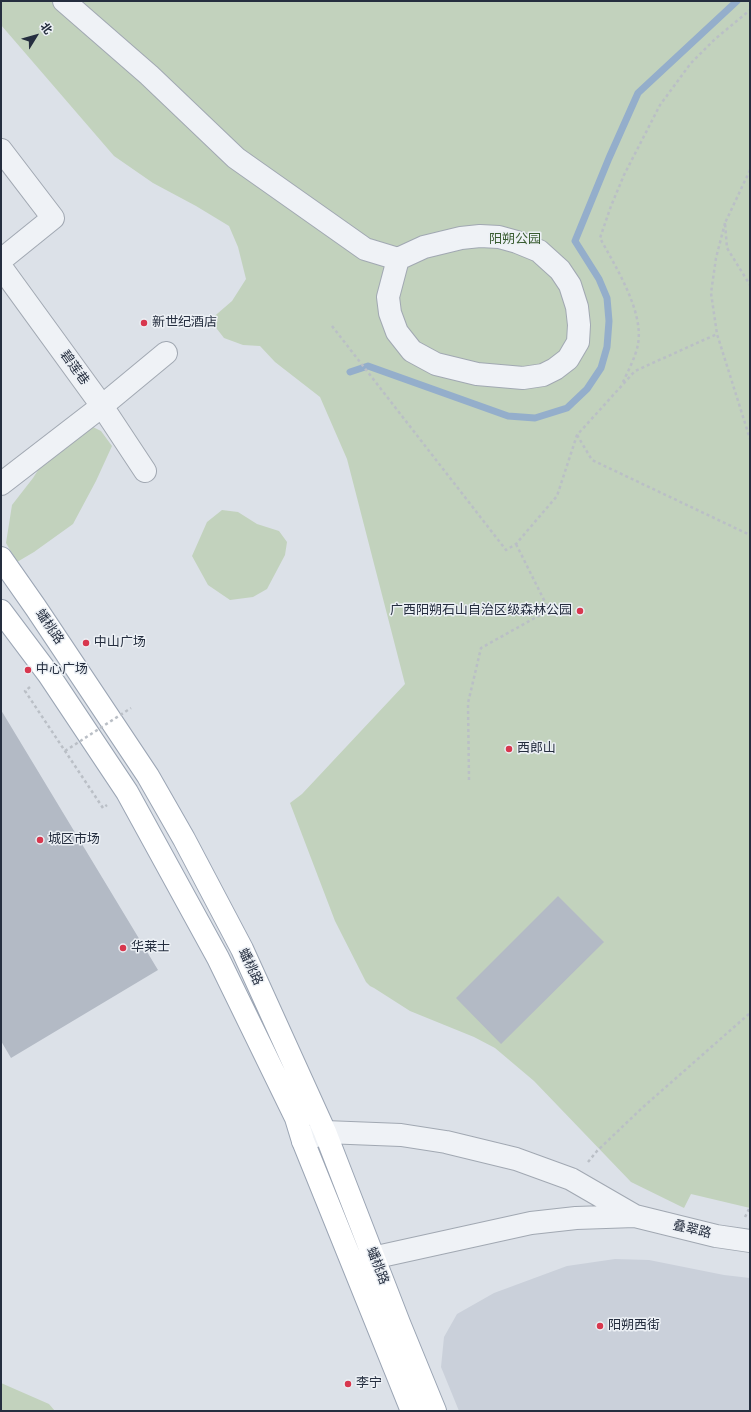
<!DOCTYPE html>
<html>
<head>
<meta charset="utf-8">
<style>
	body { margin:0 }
	#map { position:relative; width:751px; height:1412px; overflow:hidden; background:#dce1e8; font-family:Roboto,"Noto Sans SC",sans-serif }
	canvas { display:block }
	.frame { position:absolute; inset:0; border:2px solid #252e3f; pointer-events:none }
	.north { position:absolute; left:16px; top:16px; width:40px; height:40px; -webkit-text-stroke:3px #ecf0f5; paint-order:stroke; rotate:53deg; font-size:11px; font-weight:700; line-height:16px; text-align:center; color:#252e3f }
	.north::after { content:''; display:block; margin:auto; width:14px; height:18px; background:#252e3f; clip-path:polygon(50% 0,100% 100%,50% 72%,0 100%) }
</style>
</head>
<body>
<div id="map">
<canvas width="751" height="1412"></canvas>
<div class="frame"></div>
<div class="north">北</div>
</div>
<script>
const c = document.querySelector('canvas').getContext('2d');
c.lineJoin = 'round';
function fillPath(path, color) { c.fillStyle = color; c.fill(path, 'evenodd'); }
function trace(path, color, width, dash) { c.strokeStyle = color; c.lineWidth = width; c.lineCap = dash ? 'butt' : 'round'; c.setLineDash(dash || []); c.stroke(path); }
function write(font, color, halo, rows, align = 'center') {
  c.font = font + ' Roboto,"Noto Sans SC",sans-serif'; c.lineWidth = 3; c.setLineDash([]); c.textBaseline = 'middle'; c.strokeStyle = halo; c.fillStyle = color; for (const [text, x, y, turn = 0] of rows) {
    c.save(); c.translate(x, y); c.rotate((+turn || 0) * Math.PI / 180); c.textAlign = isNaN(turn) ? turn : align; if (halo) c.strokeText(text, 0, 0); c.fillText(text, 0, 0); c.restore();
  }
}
fillPath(new Path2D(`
	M615,1259L649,1260L724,1275L750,1278V1411H459L441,1367L444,1337L457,1314L494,1293L567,1266Z`), '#cad0da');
fillPath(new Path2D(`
	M1,1H750V1208L691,1194L684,1208L631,1182L534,1081L495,1048L474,1037L410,1011L374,988L370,986L366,982L335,921L290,803L302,794L405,684L347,459L320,397L275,362L260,346L243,345L224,338L210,320L232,301L246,279L238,247L229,226L196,206L153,183L114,156L1,25Z
	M91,426L101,431L112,446L96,481L73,524L34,552L17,562L6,543L12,505L33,478L47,456Z
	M222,510L238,512L257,524L279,531L287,542L285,555L267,589L253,597L230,600L208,585L192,556L207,522Z
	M1,1383L49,1404L55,1411H1Z`), '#c2d2bd');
trace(new Path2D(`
	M350,372L368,366L508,416L535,418L567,408L587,389L601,368L607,347L609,321L607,298L599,279L575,241L609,158L638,93L737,1`), '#94aecb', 7);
fillPath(new Path2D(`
	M1,710L158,970L11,1058L1,1041Z
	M558,896L604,942L501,1044L456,998Z`), '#b3bac5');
const minor = new Path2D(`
	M64,1L149,75L236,158L365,249L398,259L424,247L461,238L480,236L499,237L517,242L539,251L560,270L570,285L577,307L579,325L578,342L568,359L555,369L543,375L523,378L477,374L436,364L412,351L397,332L390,313L388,297L398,259
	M1,150L53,218L1,260
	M1,267L102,406L145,471
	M1,484L102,406L166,353
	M303,1141L325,1132L401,1135L446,1142L516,1159L571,1179L635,1216
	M354,1262L531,1223L576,1218L635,1216L716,1236L750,1241`);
const major = new Path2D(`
	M1,558L36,608L148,776L184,839L242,949L325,1132L399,1323L435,1411
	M1,611L49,675L127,792L218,958L296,1118L303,1141L412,1411`);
trace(minor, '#a1a8b2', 24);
trace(major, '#9ba5b4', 24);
trace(new Path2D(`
	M750,170L725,223L727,248L750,285
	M725,223L716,258L711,293L717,334L750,439
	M332,326L506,550L516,544L557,496L577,435L635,371L717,334
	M623,382C628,371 636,356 638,344C644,311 615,266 600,238L611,206L624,175L660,105L691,63L715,39L750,10
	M577,435L592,460L750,535
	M30,687L25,691L103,808L107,805
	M469,780L468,703L481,648L549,610L516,544
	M588,1162L597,1151L642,1108L750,1013
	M745,1217L750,1207`), '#babfc6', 2.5, [3, 3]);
trace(minor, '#eff2f6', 22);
trace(major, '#fff', 22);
trace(new Path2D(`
	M65,751L131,708`), '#babfc6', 2.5, [3, 3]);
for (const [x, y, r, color] of [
	[144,323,4,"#d8374e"],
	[580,611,4,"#d8374e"],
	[86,643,4,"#d8374e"],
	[28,670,4,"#d8374e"],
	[509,749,4,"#d8374e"],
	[40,840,4,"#d8374e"],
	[123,948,4,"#d8374e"],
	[600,1326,4,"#d8374e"],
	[348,1384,4,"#d8374e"]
]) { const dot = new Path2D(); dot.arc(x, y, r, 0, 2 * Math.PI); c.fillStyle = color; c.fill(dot); trace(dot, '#ecf0f5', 1.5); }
write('13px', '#395c31', '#ecf0f5', [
	["阳朔公园",515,240]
]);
write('13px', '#252e3f', '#ecf0f5', [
	["新世纪酒店",152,323],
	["广西阳朔石山自治区级森林公园",572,611,"right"],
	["中山广场",94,643],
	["中心广场",36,670],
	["西郎山",517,749],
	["城区市场",48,840],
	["华莱士",131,948],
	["阳朔西街",608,1326],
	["李宁",356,1384]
], 'left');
write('13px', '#252e3f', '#ecf0f5', [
	["碧莲巷",74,368,54],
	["蟠桃路",49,627,56],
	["蟠桃路",250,967,65],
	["叠翠路",692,1230,13],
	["蟠桃路",377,1266,69]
]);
</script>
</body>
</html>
